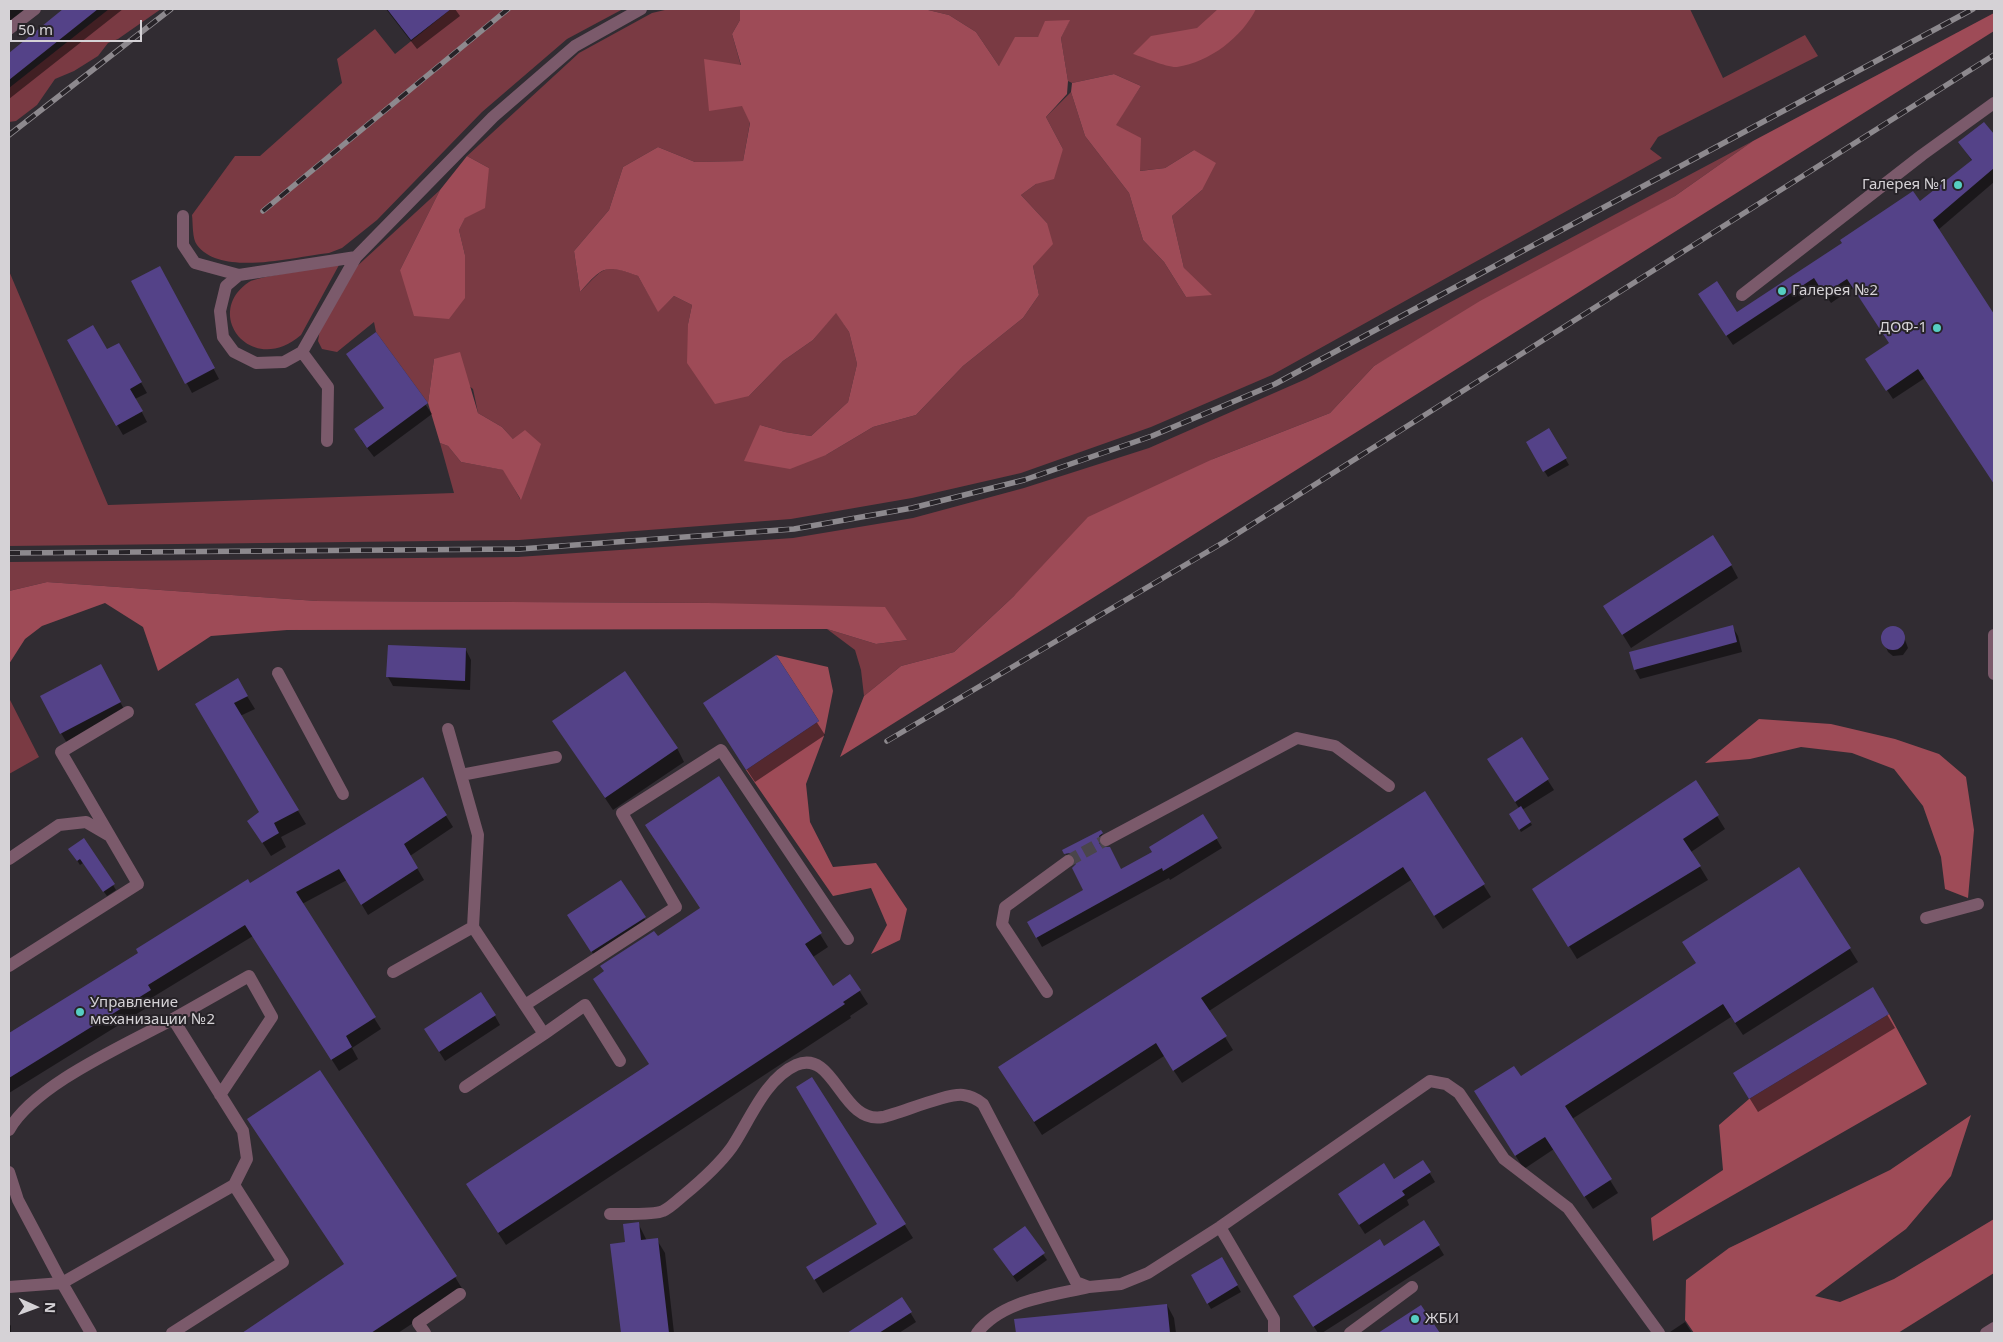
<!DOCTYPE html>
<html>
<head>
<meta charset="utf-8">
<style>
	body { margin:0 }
	#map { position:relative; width:2003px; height:1342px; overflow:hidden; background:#312c32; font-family:"Noto Sans",sans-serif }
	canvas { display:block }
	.frame { position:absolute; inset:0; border:10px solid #d5d2d6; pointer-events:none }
	.north { position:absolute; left:10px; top:1282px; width:50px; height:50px; -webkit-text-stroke:4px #272328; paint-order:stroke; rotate:92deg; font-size:14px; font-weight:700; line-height:20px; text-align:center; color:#d5d2d6 }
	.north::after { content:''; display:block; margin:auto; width:18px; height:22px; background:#d5d2d6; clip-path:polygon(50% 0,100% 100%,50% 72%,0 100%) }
	.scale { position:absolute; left:10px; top:20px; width:132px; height:22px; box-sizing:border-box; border:2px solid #d5d2d6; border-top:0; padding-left:6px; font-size:15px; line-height:18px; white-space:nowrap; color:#d5d2d6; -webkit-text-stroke:4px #272328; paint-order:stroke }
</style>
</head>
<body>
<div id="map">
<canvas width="2003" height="1342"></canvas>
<div class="frame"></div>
<div class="north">N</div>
<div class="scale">50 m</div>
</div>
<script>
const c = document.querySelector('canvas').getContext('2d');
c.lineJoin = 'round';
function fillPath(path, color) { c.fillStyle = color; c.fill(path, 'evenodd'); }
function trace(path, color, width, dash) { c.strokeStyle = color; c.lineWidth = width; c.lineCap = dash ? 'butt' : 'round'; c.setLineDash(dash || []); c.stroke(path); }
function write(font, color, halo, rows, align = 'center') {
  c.font = font + ' "Noto Sans",sans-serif'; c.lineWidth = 4; c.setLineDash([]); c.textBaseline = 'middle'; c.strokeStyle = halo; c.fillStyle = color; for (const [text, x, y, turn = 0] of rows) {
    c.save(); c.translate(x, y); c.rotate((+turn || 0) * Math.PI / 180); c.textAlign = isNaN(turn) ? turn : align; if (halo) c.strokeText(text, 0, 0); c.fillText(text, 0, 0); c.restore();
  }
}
fillPath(new Path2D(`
	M109,9H161L118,39L108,43L98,56L74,71L55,79L37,105L16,121L9,122V88Z
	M451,9H623L567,39L482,112L377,220L342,248L329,253C293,257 221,277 197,245C192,239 193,223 192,215L235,156H260L342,83L337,59L375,29L395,54Z
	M669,9H740V20L732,34L741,66L724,63L750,122L743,161L695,162L658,147L623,167L609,210L574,251L580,292C605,267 603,263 638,276L658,311L674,296L692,305L688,324L749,396L783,361L813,340L836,312L849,332L857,364L848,402L811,436L785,432L760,425L826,455L873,427L916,415L963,366L1023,318L1039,295L1033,266L1047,223L1021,195L1036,184L1063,149L1046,117L1071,92L1085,136L1129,193L1143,240L1164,262L1186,297L1184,268L1172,216L1202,190L1194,150L1165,168L1139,171L1115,125L1141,86L1114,74L1072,83L1068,81L1061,38L1069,21L1038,37L999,66L976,32L949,15L924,9H1690L1723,78L1805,35L1818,56L1658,137L1650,149L1662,158L1272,375L1151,427L1021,473L912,498L791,519L519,540L9,546V271L108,505L454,493L440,443L448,446L461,462L504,470L520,499L513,439L502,427L478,413L473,389L434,359L428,403L376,332L374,322L337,352L322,349L318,341L320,329L354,269L440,190L400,270L465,255L459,230L489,168L467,156L579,53L652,13Z
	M1753,141L1675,196L1374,366L1330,413L1213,459L1014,596L954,652L901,666L864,696L861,670L855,650L827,629L876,644L907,640L709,603L317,601L47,582L9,591V562L518,557L793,538L913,518L1024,488L1149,448L1306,379Z
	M339,265L301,335C251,378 202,313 249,282C258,276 323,268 339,265Z
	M9,698L39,757L9,774Z`), '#7a3a43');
fillPath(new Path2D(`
	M740,9H924L949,15L976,32L999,66L1015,37H1038L1045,21L1070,20L1061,38L1068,81L1067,94L1046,117L1063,149L1054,179L1036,184L1021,195L1047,223L1053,244L1033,266L1039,295L1023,318L963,366L916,415L873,427L826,455L790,469L744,461L760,425L785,432L811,436L848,402L857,364L849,332L836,313L813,340L783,361L749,396L715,404L687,363L688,324L692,305L674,296L658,312L638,276C605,264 603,266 580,292L574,251L609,210L623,167L658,147L695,162L743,161L750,123L742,106L709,111L704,59L741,65L732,34L740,20Z
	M1218,9H1256C1242,37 1210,62 1177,67C1168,68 1143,57 1133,54L1151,36L1197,28Z
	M1994,13V31L840,757L864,696L901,666L954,652L1014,596L1088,517L1213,459L1330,413L1374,366L1480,301L1675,196L1753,141Z
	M1114,74L1141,86L1116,125L1141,138L1140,171L1165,168L1194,150L1216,163L1202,190L1172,216L1184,268L1212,295L1186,297L1164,262L1143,240L1129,193L1085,136L1071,92L1072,83Z
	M467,156L489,168L485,208L465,218L459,230L465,255V298L449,319L414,316L400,270L440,190Z
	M460,352L478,413L502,427L513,439L525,430L541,444L521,500L503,470L461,462L448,446L440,443L428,403L434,359Z
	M47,582L317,601L709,603L885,607L907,640L876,644L827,629L287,630L211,636L158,671L143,627L105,603L42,626L25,639L9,664V591Z
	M776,655L828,667L833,691L824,736L806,784L810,822L833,867L876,863L907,909L900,940L871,954L887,925L871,888L833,896L746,770L819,721Z
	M1759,719L1831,724L1895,739L1939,754L1966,777L1974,830L1968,898L1945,889L1941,857L1923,806L1894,769L1852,753L1801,747L1750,759L1705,763Z
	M1889,1014L1927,1084L1653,1241L1651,1218L1723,1170L1719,1125L1749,1099Z
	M1971,1115L1951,1176L1906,1229L1815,1296L1840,1302L1894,1279L1994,1219V1273L1898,1333H1694L1685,1320L1686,1280L1729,1248L1890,1170Z`), '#9e4b57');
fillPath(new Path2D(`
	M9,9H39L9,31Z
	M65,9H123L9,99V54Z
	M386,9H455L460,16L417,49Z
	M1984,123L1994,137V182L1938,230L1994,316V483L1925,378L1893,399L1873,369L1891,344L1853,288L1831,303L1820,287L1733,345L1705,304L1737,314L1919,203L1972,161L1960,143Z
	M165,277L219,379L192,393L133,282Z
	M376,334L432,414L374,457L361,440L385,409L347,355Z
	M68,340L107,351L119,344L147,393L135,399L147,422L123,435Z
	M1549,430L1569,465L1548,477L1527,443Z
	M1731,565L1738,578L1631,648L1613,619Z
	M1732,626L1738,636L1742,652L1640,679L1635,670Z
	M1895,627L1902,632L1908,648L1903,655L1893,656L1888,652L1882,637L1887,629Z
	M466,650L471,660L470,690L393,686L388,677Z
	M775,657L825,735L755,782L712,717Z
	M106,675L126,713L67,743L61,733Z
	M237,680L255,709L240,716L306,824L281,837L286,847L271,856L257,834L260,812L197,704Z
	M553,721L677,748L684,762L613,810Z
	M1521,738L1554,790L1522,810L1532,825L1521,832L1510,814L1519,808L1494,769Z
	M423,779L453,827L410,856L424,880L368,915L347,880L302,904L381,1029L352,1048L358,1059L339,1071L253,936L153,997L156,1002L9,1093V1035Z
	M1696,782L1725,829L1691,852L1708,880L1577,959L1542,902Z
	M1425,792L1491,897L1443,929L1411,880L1209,1011L1233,1050L1182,1083L1164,1056L1042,1135L1007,1080Z
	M1202,815L1222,848L1170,880L1169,878L1042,947L1028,922L1085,891L1078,863H1071L1064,850L1101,832L1107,843L1104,848L1121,871L1154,853Z
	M70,849L113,885L116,890L107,896L83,863L80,865Z
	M1799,868L1858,962L1743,1035L1731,1017L1572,1119L1618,1193L1593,1209L1554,1149L1524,1169L1483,1105L1520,1078L1697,964Z
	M701,909L820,934L828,947L813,957L832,987L850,976L868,1004L850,1016L851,1018L506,1245L475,1198L650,1065L602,992L658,938Z
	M644,918L650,927L598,961L574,925Z
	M1872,989L1895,1028L1758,1112L1742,1086Z
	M495,1016L500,1025L445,1061L431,1039Z
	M812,1079L913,1238L823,1293L807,1267L879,1224Z
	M1423,1162L1435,1182L1407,1200L1409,1205L1365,1234L1345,1203L1394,1180Z
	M1424,1222L1444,1255L1322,1333H1318L1300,1305Z
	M638,1223L647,1241L657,1240L665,1253L674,1333H622L612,1245L626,1243Z
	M1024,1228L1047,1260L1017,1282L998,1255Z
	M1222,1259L1241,1292L1211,1309L1192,1275Z
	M345,1265L455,1277L463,1290L398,1333H244Z
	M902,1299L916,1322L899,1333H849Z
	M1167,1305L1174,1318L1176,1333H1017L1016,1320Z
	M1420,1306L1438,1333H1381Z
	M1685,1322L1692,1333H1670V1332Z
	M9,1323L11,1326V1333H9Z`), '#0007');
fillPath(new Path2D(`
	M63,9H98L9,80V53Z
	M387,9H451L411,40Z
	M1984,122L1994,134V168L1933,220L1994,314V484L1918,369L1886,391L1865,359L1889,343L1847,279L1824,294L1814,278L1726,336L1698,294L1717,281L1737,312L1842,243L1840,240L1913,191L1920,201L1972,160L1958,142Z
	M160,266L215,368L185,384L131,281Z
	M93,325L107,349L119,343L142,382L130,389L143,411L116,426L67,340Z
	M376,332L428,403L367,448L354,429L384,408L346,354Z
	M1549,428L1567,458L1543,472L1526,442Z
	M1713,535L1732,565L1622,635L1603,606Z
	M1733,625L1737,642L1634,670L1629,652Z
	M1881 638a12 12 0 1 1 24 0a12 12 0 1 1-24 0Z
	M388,645L466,648L465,681L386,677Z
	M776,655L819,721L746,770L703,703Z
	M101,664L121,702L60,734L40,696Z
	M625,671L678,748L605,798L552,721Z
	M238,678L248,696L234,703L299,810L274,823L279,833L262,843L247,821L259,812L195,704Z
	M1522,737L1549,779L1515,802L1487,759Z
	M719,776L822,933L805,944L833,986L850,974L861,990L843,1002L845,1004L498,1233L466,1184L649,1064L593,979L604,971L600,966L654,931L658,936L700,908L645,825Z
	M423,777L447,815L404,844L418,868L361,905L339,869L296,892L376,1017L346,1036L352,1047L331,1060L245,925L148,985L151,990L9,1078V1033L138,953L136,949L248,879L250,883Z
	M1696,780L1719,815L1683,839L1701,866L1568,947L1532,889Z
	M1425,791L1485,884L1434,916L1403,867L1201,998L1227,1036L1173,1071L1156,1043L1034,1122L998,1067Z
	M1521,806L1531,822L1519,830L1509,814Z
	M1203,814L1218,838L1163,871L1162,868L1036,938L1027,922L1083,890L1072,868L1076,864L1075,857L1071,853L1064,854L1062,850L1101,830L1103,833L1099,836V843L1102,847H1110L1121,869L1152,852L1149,847Z
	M84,838L115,884L103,892L80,859L77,861L68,849Z
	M1799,867L1851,948L1735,1023L1723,1004L1565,1106L1612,1179L1584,1197L1545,1137L1515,1156L1474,1091L1514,1066L1521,1076L1696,963L1682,942Z
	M621,880L646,917L591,952L567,915Z
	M1873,987L1889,1014L1749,1099L1733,1073Z
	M481,992L496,1015L439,1052L424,1029Z
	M320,1070L457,1276L371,1333H242L344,1264L247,1119Z
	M812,1077L906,1224L814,1280L806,1267L877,1224L796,1087Z
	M1423,1160L1431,1172L1402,1191L1405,1195L1359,1225L1338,1194L1384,1163L1394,1179Z
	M1424,1220L1440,1245L1313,1327L1293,1296L1380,1239L1384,1246Z
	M639,1222L641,1240L658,1238L669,1333H621L610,1244L625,1242L623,1224Z
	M1025,1226L1045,1253L1013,1276L993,1249Z
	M1222,1257L1238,1285L1207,1304L1191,1275Z
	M902,1297L912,1312L879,1333H847Z
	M1167,1304L1170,1333H1016L1014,1319Z
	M1421,1305L1440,1333H1378Z`), '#544288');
trace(new Path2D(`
	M1068,861L1106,840`), '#4a454b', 12, [12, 6]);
trace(new Path2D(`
	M9,29L35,9
	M183,216V245L195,263L239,275
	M1742,295L1922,155L1994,103
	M302,352L284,362L256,363L234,352L223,337L220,311L226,286L239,275L356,257
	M327,441L328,387L302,352L356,257L493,117L575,46L641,9
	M1994,635V674
	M278,673L343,794
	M448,729L478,835L473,927L544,1034L585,1005L620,1061
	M461,775L556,757
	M110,836L61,752L128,712
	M1106,840L1297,738L1335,746L1389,786
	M9,859L59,825L86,822L110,836L138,884L9,966
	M1926,918L1978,904
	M393,972L473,927
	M1047,992L1002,924L1005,907L1068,861
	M525,1005L676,907L622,813L721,750L848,939
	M173,1019L249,976L272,1017L220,1095
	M465,1087L544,1034
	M9,1130C35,1084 126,1045 173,1019L243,1131L247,1159L234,1185
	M9,1172L18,1200L62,1283L234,1185L283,1262L172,1333
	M610,1214C621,1214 655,1215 663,1211C670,1208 678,1200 684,1195C701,1181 719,1165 732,1147C750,1120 765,1079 796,1065C835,1048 841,1125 883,1117C901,1113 947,1093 963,1095C971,1096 976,1098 983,1104L1076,1282L1089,1287L1121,1284L1148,1273L1220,1227L1430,1081L1446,1084L1459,1093L1504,1159L1568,1208L1659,1333
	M1220,1227L1274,1319V1333
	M9,1287L62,1283L91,1333
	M425,1333L418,1323L460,1294
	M977,1333C1002,1300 1051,1296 1089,1287
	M1350,1333L1412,1287
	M1986,1333L1994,1328`), '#7b5a6b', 12);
const rail = new Path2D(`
	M9,135L171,9
	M263,211L508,9
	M9,553L520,549L794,529L912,508L1024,480L1152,436L1275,384L1973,9
	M887,741L1224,542L1994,55`);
trace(rail, '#8d898e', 5.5);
trace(rail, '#272328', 4, [11]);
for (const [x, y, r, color] of [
	[1958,185,5,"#56cec2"],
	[1782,291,5,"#56cec2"],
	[1937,328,5,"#56cec2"],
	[80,1012,5,"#56cec2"],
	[1415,1319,5,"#56cec2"]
]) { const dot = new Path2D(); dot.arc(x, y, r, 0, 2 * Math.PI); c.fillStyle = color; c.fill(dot); trace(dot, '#272328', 2); }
write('15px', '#d5d2d6', '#272328', [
	["Галерея №1",1948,185,"right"],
	["Галерея №2",1792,291],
	["ДОФ-1",1927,328,"right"],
	["Управление",90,1003],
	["механизации №2",90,1020],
	["ЖБИ",1425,1319]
], 'left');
</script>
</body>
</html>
